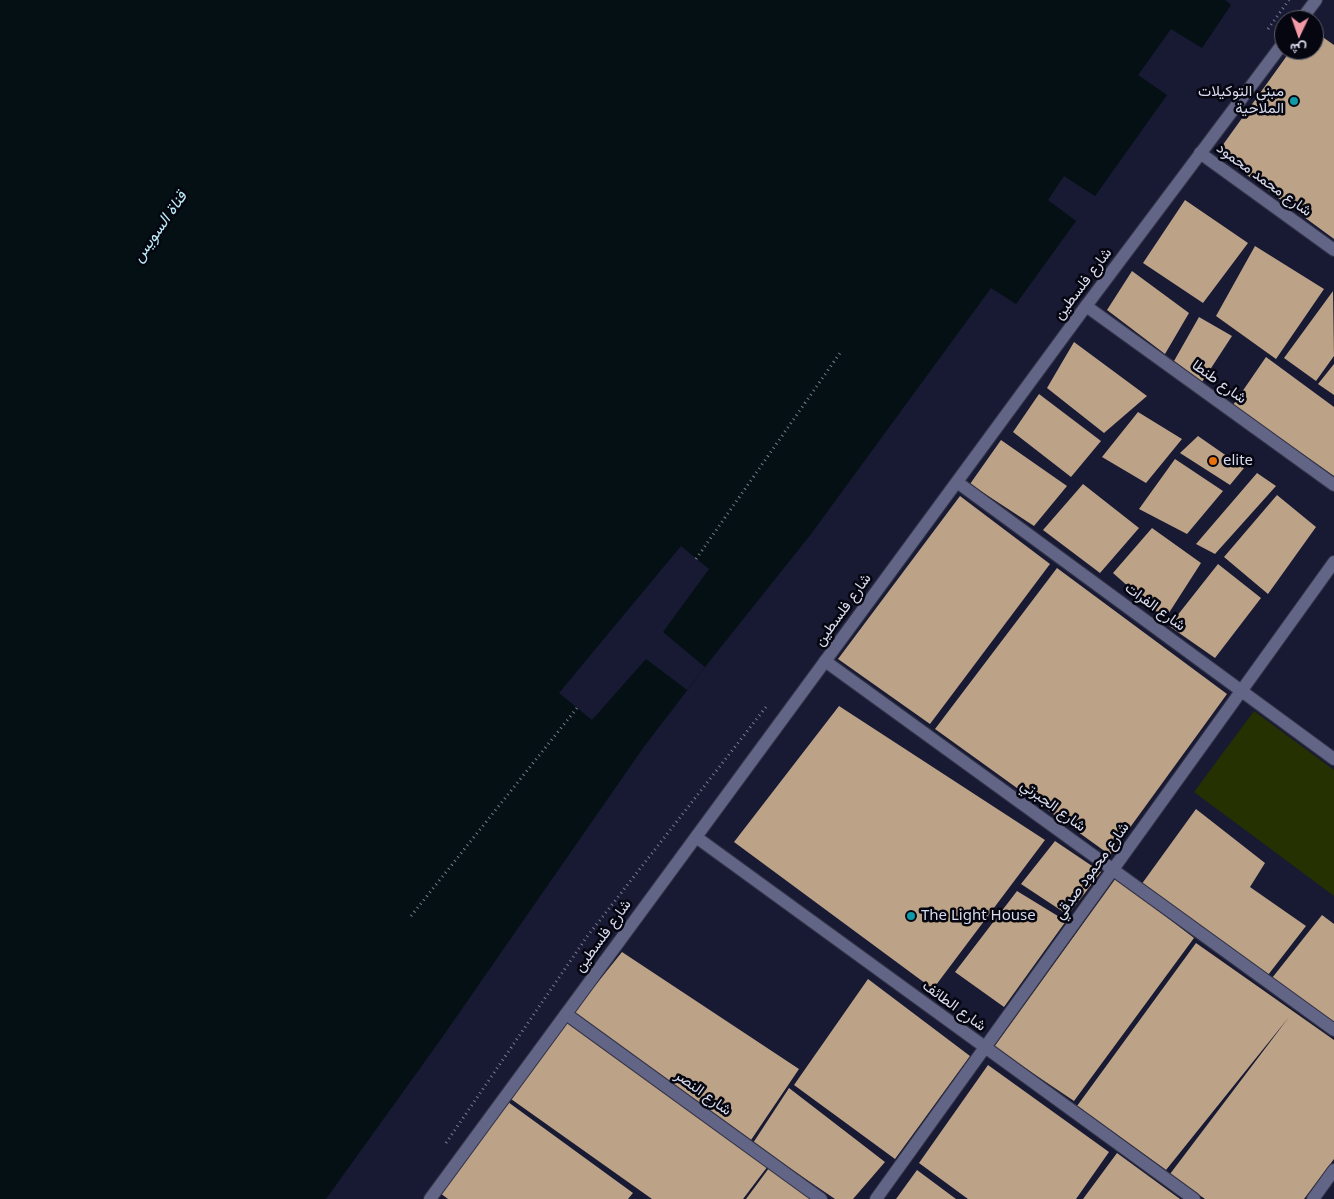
<!DOCTYPE html>
<html>
<head>
<meta charset="utf-8">
<style>
	body { margin:0 }
	#map { position:relative; width:1334px; height:1199px; overflow:hidden; background:#181933; font-family:"Noto Sans",Vazirmatn,sans-serif }
	canvas { display:block }
	.north { position:absolute; left:1274px; top:10px; width:50px; height:50px; box-sizing:border-box; background:#050610; border:1px solid #595b68; border-radius:50%; rotate:183deg; font-size:14px; font-weight:700; line-height:20px; text-align:center; color:#d8dbed }
	.north::after { content:''; display:block; margin:auto; width:18px; height:22px; background:#f39aa7; clip-path:polygon(50% 0,100% 100%,50% 72%,0 100%) }
</style>
</head>
<body>
<div id="map">
<canvas width="1334" height="1199"></canvas>
<div class="north">ش</div>
</div>
<script>
const c = document.querySelector('canvas').getContext('2d');
c.lineJoin = 'round';
function fillPath(path, color) { c.fillStyle = color; c.fill(path, 'evenodd'); }
function trace(path, color, width, dash) { c.strokeStyle = color; c.lineWidth = width; c.lineCap = dash ? 'butt' : 'round'; c.setLineDash(dash || []); c.stroke(path); }
function write(font, color, halo, rows, align = 'center') {
  c.font = font + ' "Noto Sans",Vazirmatn,sans-serif'; c.lineWidth = 5; c.setLineDash([]); c.textBaseline = 'middle'; c.strokeStyle = halo; c.fillStyle = color; for (const [text, x, y, turn = 0] of rows) {
    c.save(); c.translate(x, y); c.rotate((+turn || 0) * Math.PI / 180); c.textAlign = isNaN(turn) ? turn : align; if (halo) c.strokeText(text, 0, 0); c.fillText(text, 0, 0); c.restore();
  }
}
fillPath(new Path2D(`
	M1254,711L1334,770V896L1194,792Z`), '#263101');
fillPath(new Path2D(`
	M0,0H1225L1231,5L1202,48L1171,29L1138,75L1167,95L1095,196L1064,176L1048,200L1076,221L1016,304L991,288L811,534L705,667L643,748L441,1039L326,1199H0Z`), '#041013');
fillPath(new Path2D(`
	M681,546L709,569L663,632L705,667L687,690L646,659L592,720L559,693Z`), '#181933');
fillPath(new Path2D(`
	M1314,31L1334,45V239L1217,153L1291,50H1314Z
	M1185,200L1248,243L1203,303L1143,263Z
	M1255,246L1324,289L1276,359L1216,316Z
	M1132,271L1189,313L1165,354L1107,310Z
	M1333,291L1334,356L1316,381L1284,358Z
	M1199,317L1232,336L1202,382L1174,361Z
	M1074,342L1147,396L1104,433L1047,388Z
	M1266,357L1334,407V476L1233,405Z
	M1334,364V395L1318,384Z
	M1039,394L1101,441L1071,477L1013,432Z
	M1138,412L1182,439L1146,483L1102,457Z
	M1198,436L1244,468L1230,485L1180,453Z
	M1001,440L1067,486L1034,526L970,484Z
	M1175,459L1223,491L1187,534L1139,509Z
	M1257,473L1276,486L1215,554L1196,544Z
	M1083,484L1139,528L1100,573L1043,530Z
	M1277,495L1316,527L1268,594L1224,557Z
	M960,496L1050,564L930,724L838,659Z
	M1152,528L1201,563L1165,619L1113,573Z
	M1218,564L1261,598L1215,658L1169,626Z
	M1057,568L1227,694L1110,855L935,729Z
	M839,706L1045,840L933,989L734,842Z
	M1196,809L1265,863L1250,887L1306,926L1268,975L1141,885Z
	M1055,841L1101,872L1068,915L1021,884Z
	M1116,878L1194,938L1074,1101L994,1047Z
	M1017,891L1066,921L1004,1007L955,972Z
	M1322,915L1334,924V1022L1272,978Z
	M1196,943L1334,1040V1159L1304,1199H1205L1170,1174L1289,1017L1166,1170L1077,1106Z
	M622,952L799,1069L751,1140L573,1013Z
	M868,979L970,1056L895,1159L794,1085Z
	M567,1019L768,1166L743,1199H652L511,1099Z
	M988,1065L1109,1152L1076,1199H968L919,1163Z
	M789,1088L885,1162L853,1199H835L753,1143Z
	M508,1102L633,1193L628,1199H448L440,1193Z
	M1117,1153L1180,1199H1083Z
	M769,1168L813,1199H746Z
	M917,1170L956,1199H896Z`), '#bca286');
const minor = new Path2D(`
	M1200,153L1334,250
	M1086,306L1334,485
	M957,482L1334,759
	M825,661L1334,1030
	M696,837L1194,1199
	M566,1014L821,1199
	M876,1199L1334,562`);
const tertiary = new Path2D(`
	M1301,20L1316,0
	M430,1199L1086,306L1284,42`);
const secondary = new Path2D(`
	M1313,1199L1334,1170`);
trace(minor, '#333348', 14);
trace(tertiary, '#333348', 14);
trace(secondary, '#333348', 14);
trace(new Path2D(`
	M1268,29L1289,0
	M696,559L840,353
	M411,916L577,708
	M446,1143L586,938L766,707`), '#7a7c92', 3, [1, 4]);
trace(minor, '#626585', 12);
trace(tertiary, '#626585', 12);
trace(secondary, '#626585', 12);
for (const [x, y, r, color] of [
	[1294,101,5,"#0f9aa8"],
	[1213,461,5,"#e8710a"],
	[911,916,5,"#0f9aa8"]
]) { const dot = new Path2D(); dot.arc(x, y, r, 0, 2 * Math.PI); c.fillStyle = color; c.fill(dot); trace(dot, '#050610', 2); }
write('15px', '#d8dbed', '#050610', [
	["مبني التوكيلات",1284,92,"right"],
	["الملاحية",1284,109,"right"],
	["elite",1223,461],
	["The Light House",921,916]
], 'left');
write('15px', '#d8dbed', '#050610', [
	["شارع محمد محمود",1264,180,36],
	["شارع فلسطين",1083,284,-53],
	["شارع طنطا",1219,382,36],
	["شارع الفرات",1155,607,36],
	["شارع فلسطين",843,610,-54],
	["شارع الجبرتي",1053,806,36],
	["شارع محمود صدقي",1092,871,-54],
	["شارع فلسطين",603,936,-54],
	["شارع الطائف",954,1006,36],
	["شارع النصر",703,1093,36]
]);
write('italic 16px', '#bbecf7', '#050610', [
	["قناة السويس",160,227,-55]
]);
</script>
</body>
</html>
